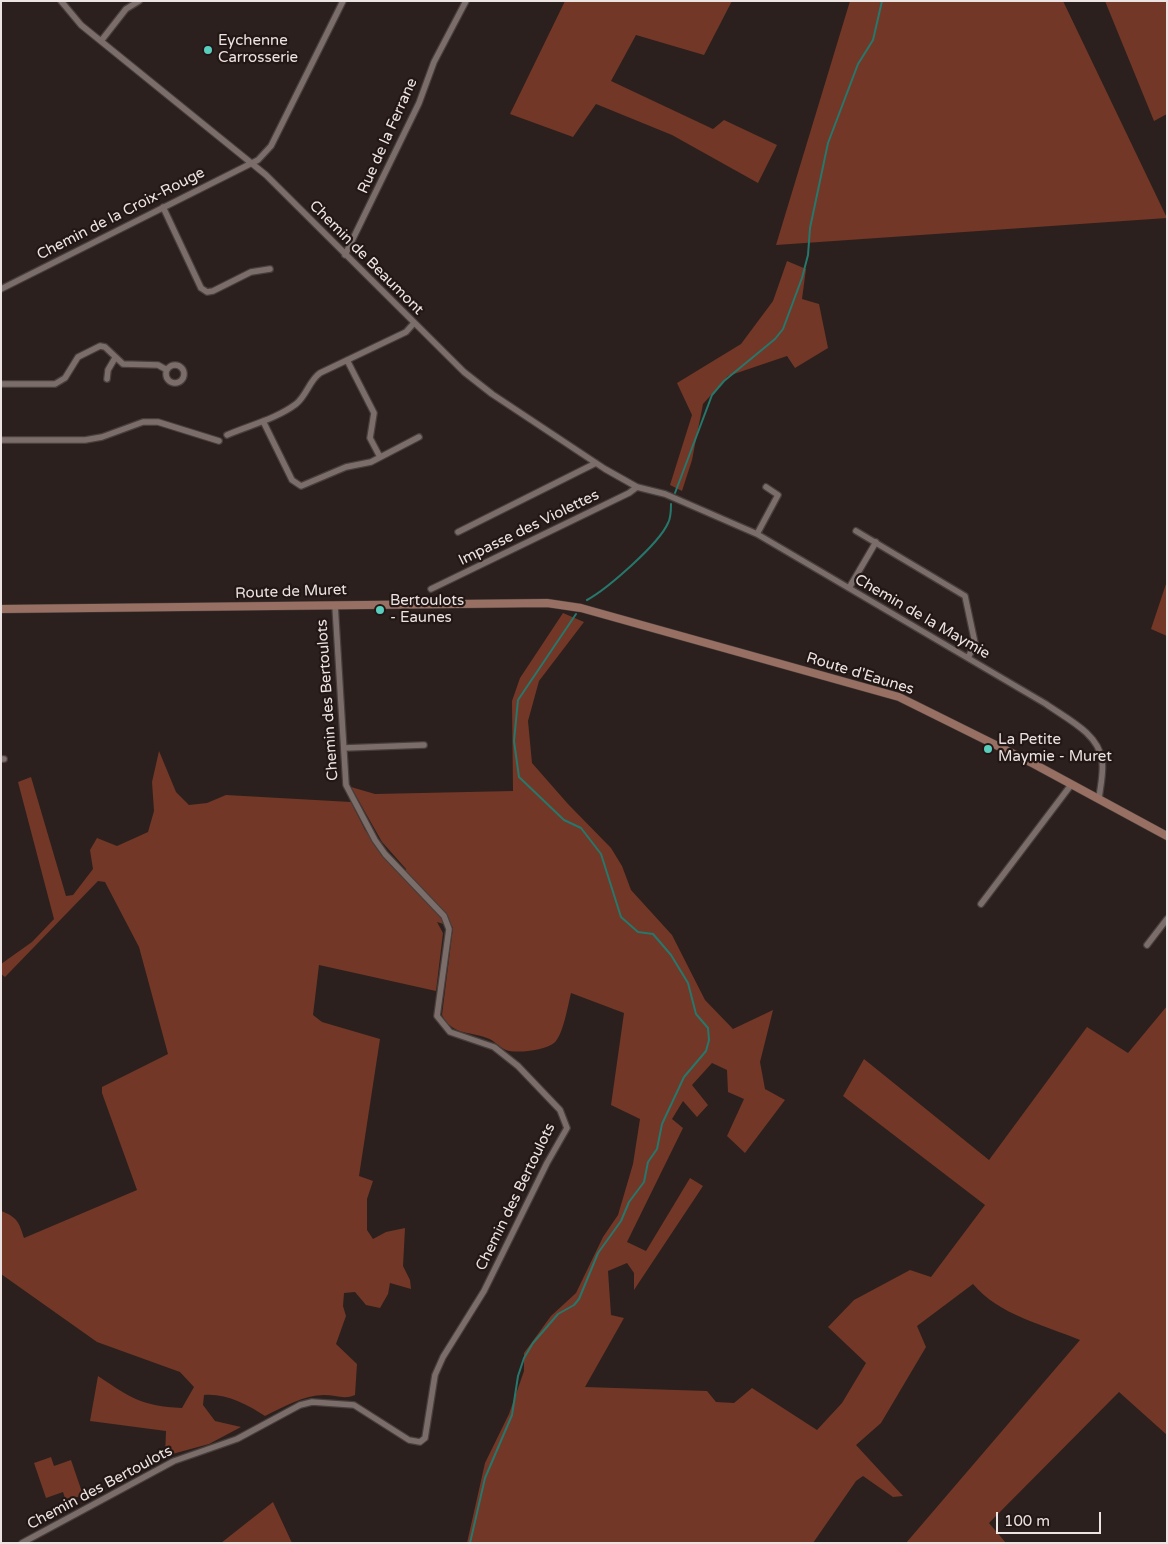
<!DOCTYPE html>
<html>
<head>
<meta charset="utf-8">
<style>
	body { margin:0 }
	#map { position:relative; width:1168px; height:1544px; overflow:hidden; background:#2b201d; font-family:"Varela Round",sans-serif }
	canvas { display:block }
	.frame { position:absolute; inset:0; border:2px solid #ece4e2; pointer-events:none }
	.scale { position:absolute; left:996px; top:1512px; width:105px; height:22px; box-sizing:border-box; border:2px solid #ece4e2; border-top:0; padding-left:6px; font-size:15px; line-height:18px; white-space:nowrap; color:#ece4e2; -webkit-text-stroke:4px #221714; paint-order:stroke }
</style>
</head>
<body>
<div id="map">
<canvas width="1168" height="1544"></canvas>
<div class="frame"></div>
<div class="scale">100 m</div>
</div>
<script>
const c = document.querySelector('canvas').getContext('2d');
c.lineJoin = 'round';
function fillPath(path, color) { c.fillStyle = color; c.fill(path, 'evenodd'); }
function trace(path, color, width, dash) { c.strokeStyle = color; c.lineWidth = width; c.lineCap = dash ? 'butt' : 'round'; c.setLineDash(dash || []); c.stroke(path); }
function write(font, color, halo, rows, align = 'center') {
  c.font = font + ' "Varela Round",sans-serif'; c.lineWidth = 4.5; c.setLineDash([]); c.textBaseline = 'middle'; c.strokeStyle = halo; c.fillStyle = color; for (const [text, x, y, turn = 0] of rows) {
    c.save(); c.translate(x, y); c.rotate((+turn || 0) * Math.PI / 180); c.textAlign = isNaN(turn) ? turn : align; if (halo) c.strokeText(text, 0, 0); c.fillText(text, 0, 0); c.restore();
  }
}
fillPath(new Path2D(`
	M565,1H732L704,55L636,35L611,81L713,129L724,120L777,145L758,183L672,135L596,104L573,137L510,114Z
	M850,1H1063L1167,218L776,245Z
	M1105,1H1167V114L1154,121Z
	M787,261L806,269L802,299L819,304L828,348L795,368L787,356L728,376L703,404L692,460L682,491L670,485L692,415L677,383L741,344L773,301Z
	M1167,581V636L1151,629Z
	M563,613L584,622L539,681L528,721L532,763L568,804L611,848L622,866L631,890L672,935L705,1000L733,1029L773,1010L760,1062L765,1089L785,1100L745,1153L727,1136L744,1099L728,1092L727,1070L712,1063L692,1085L708,1105L697,1117L683,1101L672,1119L683,1128L627,1242L646,1251L690,1178L703,1186L634,1290V1273L627,1263L608,1271L611,1315L624,1318L585,1387L707,1391L716,1402L734,1403L752,1388L817,1430L842,1403L866,1363L828,1327L854,1300L910,1270L931,1277L985,1205L843,1096L864,1059L989,1160L1087,1027L1128,1053L1167,1006V1435L1119,1392L989,1523L1006,1543H906L1080,1340C1044,1325 999,1315 973,1284L917,1326L926,1347L881,1423L856,1445L903,1496L893,1497L863,1476L856,1481L813,1543H467L485,1463L509,1414L524,1371V1353L551,1316L576,1293L603,1237L618,1215L633,1164L640,1119L611,1105L624,1013L571,993C568,1005 563,1036 554,1043C546,1050 516,1054 506,1050C499,1047 494,1040 487,1038C468,1031 452,1035 442,1015L453,927L437,922L443,933L436,991L319,965L313,1015L322,1022L380,1039L359,1176L373,1181L367,1199V1230L373,1239L386,1232L405,1228L403,1266L410,1280L411,1289L390,1283L388,1294L380,1308L366,1305L355,1292L344,1293L343,1306L346,1316L336,1344L357,1364L355,1395C344,1400 336,1395 324,1395C304,1395 283,1407 265,1416C247,1404 225,1393 204,1395L203,1405L215,1421L241,1427L209,1444L165,1456L166,1431L90,1421L98,1376C131,1398 141,1406 182,1408L194,1387L180,1372L97,1342L1,1274V1211C17,1217 19,1222 24,1238L137,1190L102,1093V1087L168,1054L139,947L105,882L98,881L5,977L1,974V964L32,942L54,919L18,782L31,777L66,896L73,895L93,869L90,850L97,838L117,846L148,832L154,811L152,782L159,751L176,792L189,805L207,803L226,795L351,802L365,830L403,877L406,869L382,842L351,787L375,794L513,791L512,701L520,678Z
	M51,1457L54,1466L71,1460L83,1495L66,1501L63,1492L46,1498L34,1463Z
	M273,1502L292,1543H221Z`), '#723726');
trace(new Path2D(`
	M675,493L712,395L724,381L775,339L783,329L802,278L808,255L810,228L828,143L858,64L873,40L882,1
	M587,600C607,589 659,544 668,523C671,518 671,510 671,504
	M470,1543L485,1478L512,1415L518,1376L524,1358L533,1343L558,1314L574,1305L579,1299L598,1253L621,1221L629,1202L644,1182L648,1162L657,1149L662,1124L684,1077L706,1051L709,1040L708,1028L696,1014L688,983L671,955L653,934L638,932L621,917L601,854L581,828L564,820L519,777L514,741L518,700L576,614`), '#26786d', 2);
const minor = new Path2D(`
	M61,1L81,25L266,175L464,372L492,394L605,469L637,487L665,494L757,534L1046,704C1067,719 1098,733 1102,760C1104,773 1100,787 1099,799
	M101,41L126,9L139,1
	M163,207L201,288L207,292L213,291L251,272L270,269
	M345,255L419,103L434,62L466,1
	M1,289L258,160L271,146L343,1
	M347,360L374,413L370,438L380,457
	M166 374a9 9 0 1 1 18 0a9 9 0 1 1-18 0Z
	M107,379L108,370L115,358
	M1,384H55L65,378L78,357L100,346L105,347L123,364L158,365L167,370
	M263,421L292,480L301,486L346,467L371,462L419,437
	M227,435C250,425 276,419 296,404C307,395 309,381 320,373L406,332L414,323
	M1,440H85L102,437L143,422H158L219,441
	M856,531L965,596L975,643L968,658
	M458,532L596,463
	M757,534L778,495L766,487
	M849,588L876,542
	M431,589L629,493L637,487
	M344,748L424,745
	M1,759H4
	M981,904L1071,785
	M1147,945L1167,919
	M22,1543L174,1461L237,1439L300,1405L312,1402L354,1405L409,1440L420,1442L425,1438L435,1375L443,1357L484,1291L547,1163L567,1128L560,1110L518,1066L494,1047L450,1032L437,1016L449,929L444,916L385,854L375,840L346,785L335,605`);
const secondary = new Path2D(`
	M1,609L547,603L581,608L899,697L1034,764L1167,836`);
trace(minor, '#483e3c', 8);
trace(secondary, '#483e3c', 9);
trace(minor, '#7b6e6a', 5.5);
trace(secondary, '#987063', 8);
for (const [x, y, r, color] of [
	[208,50,5,"#59cebe"],
	[380,610,5,"#59cebe"],
	[988,749,5,"#59cebe"]
]) { const dot = new Path2D(); dot.arc(x, y, r, 0, 2 * Math.PI); c.fillStyle = color; c.fill(dot); trace(dot, '#221714', 2); }
write('15px', '#ece4e2', '#221714', [
	["Eychenne",218,41],
	["Carrosserie",218,58],
	["Bertoulots",390,601],
	["- Eaunes",390,618],
	["La Petite",998,740],
	["Maymie - Muret",998,757]
], 'left');
write('15px', '#ece4e2', '#221714', [
	["Rue de la Ferrane",388,136,-66],
	["Chemin de la Croix-Rouge",121,214,-27],
	["Chemin de Beaumont",366,258,45],
	["Impasse des Violettes",529,528,-26],
	["Route de Muret",291,592,-2],
	["Chemin de la Maymie",922,617,30],
	["Route d'Eaunes",860,674,17],
	["Chemin des Bertoulots",328,700,-94],
	["Chemin des Bertoulots",516,1197,-64],
	["Chemin des Bertoulots",100,1488,-28]
]);
</script>
</body>
</html>
